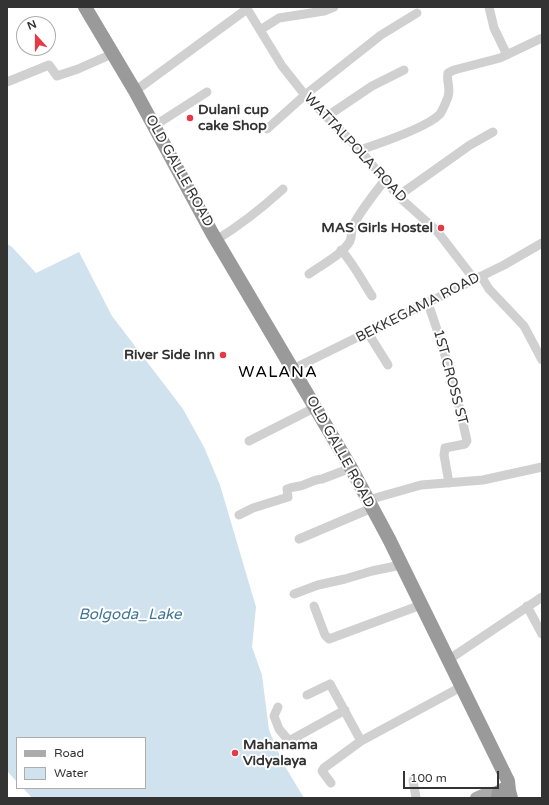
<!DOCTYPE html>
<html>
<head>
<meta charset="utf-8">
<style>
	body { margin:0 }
	#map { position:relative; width:549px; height:805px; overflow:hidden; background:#fff; font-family:"Varela Round",sans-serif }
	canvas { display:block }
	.frame { position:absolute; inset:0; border:8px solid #333; pointer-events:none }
	.legend { position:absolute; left:16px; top:737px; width:130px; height:52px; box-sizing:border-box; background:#fff; border:1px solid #adadad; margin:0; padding:5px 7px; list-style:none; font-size:12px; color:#333 }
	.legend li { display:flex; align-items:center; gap:8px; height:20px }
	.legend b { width:20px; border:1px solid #adadad }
	.north { position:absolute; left:16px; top:16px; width:40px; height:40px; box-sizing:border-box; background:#fff; border:1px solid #adadad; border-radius:50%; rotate:339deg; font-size:11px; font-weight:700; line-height:16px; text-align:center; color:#333 }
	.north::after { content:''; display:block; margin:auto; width:14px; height:18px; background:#e63946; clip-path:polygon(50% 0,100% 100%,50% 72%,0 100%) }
	.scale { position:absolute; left:403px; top:771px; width:96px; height:18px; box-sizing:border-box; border:2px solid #333; border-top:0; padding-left:5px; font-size:12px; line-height:14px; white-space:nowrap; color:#333; -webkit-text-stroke:3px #fff; paint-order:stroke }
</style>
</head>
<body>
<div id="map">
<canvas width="549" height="805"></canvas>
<div class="frame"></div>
<ul class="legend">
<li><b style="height:5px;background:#ababab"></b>Road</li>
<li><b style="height:11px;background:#cfe2ee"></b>Water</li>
</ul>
<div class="north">N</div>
<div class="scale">100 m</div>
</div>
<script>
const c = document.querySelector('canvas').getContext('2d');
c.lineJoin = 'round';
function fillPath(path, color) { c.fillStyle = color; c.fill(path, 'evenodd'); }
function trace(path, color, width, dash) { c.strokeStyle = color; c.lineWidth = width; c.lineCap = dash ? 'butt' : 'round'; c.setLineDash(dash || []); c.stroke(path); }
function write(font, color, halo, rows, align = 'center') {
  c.font = font + ' "Varela Round",sans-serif'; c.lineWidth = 4; c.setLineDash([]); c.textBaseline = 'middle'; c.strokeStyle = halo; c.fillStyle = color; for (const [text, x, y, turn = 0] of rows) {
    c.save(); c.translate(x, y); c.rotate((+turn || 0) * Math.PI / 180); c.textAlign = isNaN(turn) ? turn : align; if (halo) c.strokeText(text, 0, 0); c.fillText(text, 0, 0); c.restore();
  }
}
fillPath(new Path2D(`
	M7,244L12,247L36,273L79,252L112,316L183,409L204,447L220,485L256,607L252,647L262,675L269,730L283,763L304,798H32L23,788H145V738H17V782L7,771Z`), '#cfe2ee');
trace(new Path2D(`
	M246,7L282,66L305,95L360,150L398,196L437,231L474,279
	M489,7L494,28L507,55
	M260,30L279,18L324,11L334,7
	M7,82L49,65L57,76L78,69L112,54
	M135,91L247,9
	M326,117L372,86L404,70
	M154,126L207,92
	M267,129L305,95L381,35L417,13
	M360,150C378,144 428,127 440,114C443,110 446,102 448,97C451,87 446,81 448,73L454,70L500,58L542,38
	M398,196L470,145L493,132
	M216,240C241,225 262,208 283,189
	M341,250C354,264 362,281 372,296
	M309,274C321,265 342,255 350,241C352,237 351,231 353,226C360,211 375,193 385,180
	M481,276L489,289L524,326L542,360
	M428,303C444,348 457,393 467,441L465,444L445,448L444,455L449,483
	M368,333L388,365
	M293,369L504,265L542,243
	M249,441L316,407
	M368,500L421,485L483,480L542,467
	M239,515L253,508L288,497L287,489C291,487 295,487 300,486C308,484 315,479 322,479L351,468
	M299,539L372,508
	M294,594L318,585L345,579L372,571L401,565
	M314,606L325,635L329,639L421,605
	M527,606L542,634
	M448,660L542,597
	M307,695L330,684L361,741
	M278,707L274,716L279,729L289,741L345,710
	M413,780L416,798
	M331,783L322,771L324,768L361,741L461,687`), '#d0d0d0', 9);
trace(new Path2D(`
	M476,798L485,794L499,792`), '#ababab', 12);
trace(new Path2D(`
	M85,7L135,91L212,233L351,468L389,539L508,781L509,791
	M498,798L499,792L504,789L509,791L511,798`), '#9a9a9a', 14);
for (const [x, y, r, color] of [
	[190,118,4,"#e63946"],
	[441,228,4,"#e63946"],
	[223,355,4,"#e63946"],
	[235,753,4,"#e63946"]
]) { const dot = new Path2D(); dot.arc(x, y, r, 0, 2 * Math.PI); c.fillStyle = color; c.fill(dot); trace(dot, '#fff', 1.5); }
write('bold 14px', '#333', '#fff', [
	["Dulani cup",198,110],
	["cake Shop",198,126],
	["MAS Girls Hostel",433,228,"right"],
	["River Side Inn",215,355,"right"],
	["Mahanama",243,745],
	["Vidyalaya",243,761]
], 'left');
write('14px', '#333', '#fff', [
	["WATTALPOLA ROAD",355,148,47],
	["OLD GALLE ROAD",179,171,61],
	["BEKKEGAMA ROAD",418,308,-27],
	["1ST CROSS ST",450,377,75],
	["OLD GALLE ROAD",340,452,61]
]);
write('italic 15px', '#3f7597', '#fff', [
	["Bolgoda_Lake",130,615]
]);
c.letterSpacing = '1px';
write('16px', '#000', '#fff', [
	["WALANA",278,373]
]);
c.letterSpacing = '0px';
</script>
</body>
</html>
